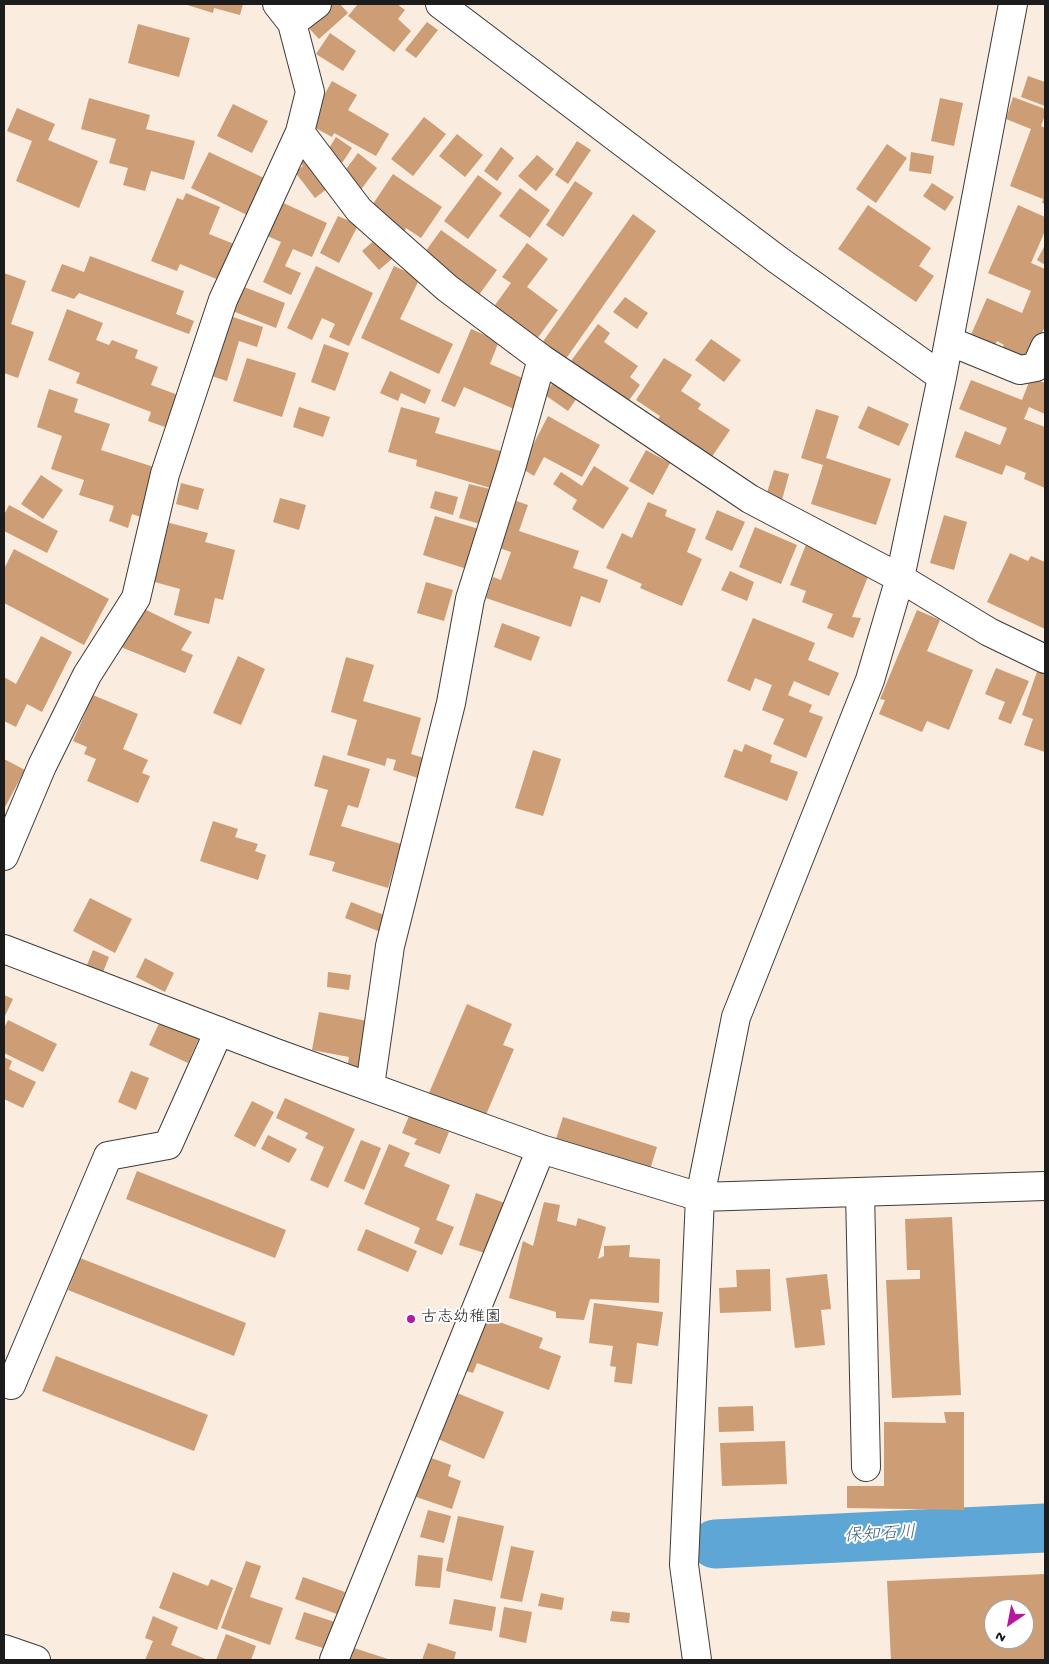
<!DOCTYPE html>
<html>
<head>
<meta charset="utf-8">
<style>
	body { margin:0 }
	#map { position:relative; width:1049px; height:1664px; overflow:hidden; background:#faecde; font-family:"Gochi Hand",sans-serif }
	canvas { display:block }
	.frame { position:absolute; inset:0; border:5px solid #1c1c1c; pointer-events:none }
	.north { position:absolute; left:984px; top:1599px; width:50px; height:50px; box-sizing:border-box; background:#fff; border:1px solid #a4a4a4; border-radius:50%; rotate:213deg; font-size:14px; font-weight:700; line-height:20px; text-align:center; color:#1c1c1c }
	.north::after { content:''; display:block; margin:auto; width:18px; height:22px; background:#b5179e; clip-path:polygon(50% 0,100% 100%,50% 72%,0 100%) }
</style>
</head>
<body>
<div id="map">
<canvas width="1049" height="1664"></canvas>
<div class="frame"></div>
<div class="north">N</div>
</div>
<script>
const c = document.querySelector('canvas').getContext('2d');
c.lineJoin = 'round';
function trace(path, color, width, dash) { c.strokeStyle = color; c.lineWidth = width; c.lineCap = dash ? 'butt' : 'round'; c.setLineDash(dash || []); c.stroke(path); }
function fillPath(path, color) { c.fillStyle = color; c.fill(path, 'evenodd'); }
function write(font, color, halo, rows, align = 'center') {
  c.font = font + ' "Gochi Hand","Klee One",sans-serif'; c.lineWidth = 4; c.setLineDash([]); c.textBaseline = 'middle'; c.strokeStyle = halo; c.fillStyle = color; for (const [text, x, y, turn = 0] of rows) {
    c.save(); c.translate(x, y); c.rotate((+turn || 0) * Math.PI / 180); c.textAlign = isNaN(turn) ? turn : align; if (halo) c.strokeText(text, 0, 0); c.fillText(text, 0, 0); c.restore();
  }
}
trace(new Path2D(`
	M715,1544L1045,1528`), '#5ea6d5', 49);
fillPath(new Path2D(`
	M184,4H243L240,15L214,8L213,13Z
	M328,4H340L348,13L319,39L305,24Z
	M358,4H397L405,10L398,19L411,31L394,52L348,16Z
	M427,22L438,30L416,58L405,50Z
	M138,24L190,38L179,77L128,63Z
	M330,33L356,51L343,71L316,54Z
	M1028,76L1045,82V106L1021,97Z
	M332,81L357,95L348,110L389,134L376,156L334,133L332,137L308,124Z
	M1013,97L1045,109V115L1041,126L1045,128V204L1042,203L1043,199L1010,186L1031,129L1006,119Z
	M89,98L150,115L146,129L195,141L184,180L151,171L145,191L123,185L128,168L109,163L116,139L81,129Z
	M940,98L963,103L954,146L931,141Z
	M233,104L268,121L252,153L217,136Z
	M17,108L55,124L48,140L98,161L79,208L16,181L32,141L7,131Z
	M424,117L446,134L413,176L391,159Z
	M457,134L483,155L465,177L439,156Z
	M336,137L352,148L342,163L326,153Z
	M577,141L591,150L568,184L555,175Z
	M887,144L907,158L876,203L856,189Z
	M501,147L514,158L497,181L484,171Z
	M307,150L332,185L315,198L295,172L303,166L297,158Z
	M209,152L264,178L247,215L191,188Z
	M911,152L934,156L931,174L909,171Z
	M358,153L377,168L360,191L341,176Z
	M537,155L554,169L536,191L518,176Z
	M393,174L442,207L421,238L406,228L403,233L369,210Z
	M478,175L502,193L468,239L444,221Z
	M575,181L593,193L563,237L546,225Z
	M932,183L954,197L945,211L923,196Z
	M520,188L550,210L530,238L499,216Z
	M186,193L220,207L209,234L234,244L219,280L180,264L177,271L151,261L177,198L183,200Z
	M279,201L327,223L312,257L293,249L285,266L301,273L291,295L263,282L281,242L263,234Z
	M868,205L931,248L919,266L934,276L916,302L838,249Z
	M1018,205L1045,217V231L1031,263L1045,269V326L1029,363L1001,351L1004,345L997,341L991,354L967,344L987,298L1022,313L1031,291L988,273Z
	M633,214L656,231L565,360L542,343Z
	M338,216L358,225L339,263L320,253Z
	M441,230L497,270L476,299L420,259Z
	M377,238L394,257L379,270L362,251Z
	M527,243L548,259L527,287L558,310L534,343L490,312L511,283L502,277Z
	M1045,245V265L1037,260Z
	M90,256L184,291L176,314L194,321L189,334L79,293L74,299L51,291L62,264L84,272Z
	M316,266L373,293L349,346L329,337L335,324L322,318L312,340L287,328Z
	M394,266L420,278L400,319L453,344L439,374L361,338Z
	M4,273L26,281L11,324L34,332L18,378L4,373Z
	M239,285L285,303L276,328L230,310Z
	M625,297L648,313L637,329L613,312Z
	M67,309L103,323L96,340L109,345L112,340L138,350L135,358L158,367L151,385L178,395L165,427L148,421L151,412L76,383L80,373L48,360Z
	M224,314L263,327L257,347L239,341L227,381L205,374Z
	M598,324L610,333L604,342L638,366L630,377L640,385L625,406L568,365Z
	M471,329L499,341L490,364L527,380L514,409L464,387L455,407L441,401Z
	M711,339L741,360L724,382L695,360Z
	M324,344L349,353L335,391L311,382Z
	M247,358L296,373L282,417L233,401Z
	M664,358L692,375L681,391L701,404L698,409L730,430L709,461L655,425L660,416L636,400Z
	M390,371L431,390L425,404L401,393L398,401L380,393Z
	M1031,377L1045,383V414L1029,407L1024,419L1045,427V488L1024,479L1026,473L1006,465L1002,475L955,457L965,431L1000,445L1007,428L959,409L971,380L1022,400Z
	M555,379L579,395L568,411L545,395Z
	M49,389L78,399L74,412L110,424L101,450L157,468L141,517L132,514L128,528L109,521L114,506L79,495L84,480L51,469L62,436L37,427Z
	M868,406L909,424L899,446L858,428Z
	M299,407L330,417L323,437L293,427Z
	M401,407L440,418L435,433L504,452L494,489L416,466L417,460L388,452Z
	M816,409L839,416L826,458L891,479L876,525L811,504L823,465L801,458Z
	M548,416L600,445L582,477L544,457L534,476L521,468Z
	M646,450L670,463L653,495L629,481Z
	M594,466L629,488L603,529L572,509L577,500L553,484L561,472L582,486Z
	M774,470L789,474L782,500L766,496Z
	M41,475L63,490L43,519L21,504Z
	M181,483L204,489L198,510L176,504Z
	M469,484L490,489L480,524L459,518Z
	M435,491L458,497L453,515L430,508Z
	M280,498L306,505L299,530L273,522Z
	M508,498L528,505L519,531L579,551L573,568L608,580L600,603L581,596L571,627L486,598L493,577L501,580L511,552L493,546Z
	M648,502L667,510L665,516L696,529L687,552L702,559L682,606L640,588L642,584L606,568L622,533L632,538Z
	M9,505L58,531L47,553L4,531V515Z
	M717,510L745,522L732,551L705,539Z
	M944,515L967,522L954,570L930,563Z
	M435,516L479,529L467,569L423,555Z
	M166,522L208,533L205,542L235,550L223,600L215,598L209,624L174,615L180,589L151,581Z
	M755,527L797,545L781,584L739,567Z
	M807,542L869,574L852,617L861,618L853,638L827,628L833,614L802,602L806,591L790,585Z
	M14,549L109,599L84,645L4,603V569Z
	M1010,553L1028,561L1031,556L1045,562V629L987,602Z
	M730,571L754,582L747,601L721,590Z
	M426,582L453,590L444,621L417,613Z
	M140,607L192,632L181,650L193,655L185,673L116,645Z
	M917,610L940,620L927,651L973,670L949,730L927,721L922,732L879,714L885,700L880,699Z
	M753,618L815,643L808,660L839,673L829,696L794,681L788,695L812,705L809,712L823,717L806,758L773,744L784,719L762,710L772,685L755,678L750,691L727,681Z
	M502,623L540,637L531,661L494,647Z
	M41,636L72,652L42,712L27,704L16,727L4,721V677L16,684Z
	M238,656L265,669L241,725L213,713Z
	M346,657L374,665L363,701L421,718L411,754L424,758L418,778L393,770L396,760L387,758L385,766L347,755L357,720L331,712Z
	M1039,666L1045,668V752L1024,745L1033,719L1022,715Z
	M996,668L1029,681L1011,724L998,719L1005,702L985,694Z
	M93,695L138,714L123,749L148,760L142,773L150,776L138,803L87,781L96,759L84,754L87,747L73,741Z
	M745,744L772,755L770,762L798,772L787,801L724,777L734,749L742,752Z
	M533,750L561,759L543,816L515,808Z
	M323,755L370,769L358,808L348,805L341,826L401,844L388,888L332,871L335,862L309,855L328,790L314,786Z
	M4,759L25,770L4,809Z
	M213,821L238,829L235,837L258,844L255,851L266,855L258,880L200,861Z
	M90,898L132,919L115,953L73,931Z
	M351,902L389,917L383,933L345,918Z
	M93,950L109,957L101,977L85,970Z
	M145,958L174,973L165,992L136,977Z
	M328,972L351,975L349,990L327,987Z
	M4,995L13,999L4,1018Z
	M467,1004L512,1024L503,1045L514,1049L485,1117L429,1093Z
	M319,1012L373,1022L364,1072L347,1069L349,1057L312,1050Z
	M161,1019L199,1038L188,1063L149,1045Z
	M8,1020L57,1044L43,1072L4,1053V1028Z
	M4,1057L12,1061L9,1069L36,1082L23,1108L4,1099Z
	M131,1071L149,1078L136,1110L118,1102Z
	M285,1098L355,1129L328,1188L310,1180L324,1147L305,1138L308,1133L276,1118Z
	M252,1101L274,1112L255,1147L234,1136Z
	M409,1116L449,1132L440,1154L414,1144L417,1139L402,1133Z
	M563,1117L657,1147L648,1176L554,1145Z
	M268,1135L297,1149L289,1163L261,1149Z
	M361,1140L381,1148L364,1190L344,1181Z
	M389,1144L410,1153L404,1166L450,1185L436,1220L454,1227L442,1255L414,1243L420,1228L364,1204Z
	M137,1171L286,1230L275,1258L126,1199Z
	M476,1193L505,1203L488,1254L459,1245Z
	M544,1202L560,1205L557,1221L576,1226L578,1218L606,1227L598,1259L604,1256V1246L630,1245L629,1257L660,1259L659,1303L590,1299L584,1320L556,1318V1312L509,1298L523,1241L533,1246Z
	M952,1217L961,1395L892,1398L886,1280L920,1279V1270H907L905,1219Z
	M366,1229L417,1251L408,1272L357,1250Z
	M80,1258L246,1323L234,1356L68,1290Z
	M770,1269L771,1311L720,1313L719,1288L737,1287L736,1270Z
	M827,1274L831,1309L821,1310L825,1345L795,1348L786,1278Z
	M594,1303L663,1312L658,1346L637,1343L632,1384L614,1382L616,1367L610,1366L613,1346L589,1343Z
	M483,1316L543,1338L539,1348L561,1356L549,1390L477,1363L473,1373L463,1370Z
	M56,1356L208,1415L194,1451L42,1391Z
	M457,1393L504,1412L484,1459L438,1439Z
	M753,1406L754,1431L719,1432L718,1407Z
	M944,1412H964V1510L847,1508V1486H884V1422L946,1423Z
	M785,1441L787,1484L722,1486L720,1443Z
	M423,1455L451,1465L448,1476L461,1481L452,1509L410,1495Z
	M428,1510L451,1516L444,1543L420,1537Z
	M458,1516L504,1526L492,1581L446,1571Z
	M511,1546L534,1551L522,1602L500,1598Z
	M418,1555L443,1558L440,1588L415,1586Z
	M246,1561L261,1566L250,1597L283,1608L270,1645L221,1628Z
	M173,1572L208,1586L211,1579L233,1588L217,1630L159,1608Z
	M1045,1574V1660H891L887,1581ZM994,1609H1024V1639H994Z
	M303,1577L345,1592L337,1614L295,1599Z
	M541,1593L564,1598L562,1610L538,1606Z
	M454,1599L496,1607L492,1631L449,1624Z
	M504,1607L532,1612L526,1643L499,1637Z
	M612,1611L630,1613L629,1623L610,1621Z
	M304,1612L335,1622L326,1649L295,1639Z
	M153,1616L178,1627L171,1645L208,1660H145L153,1641L145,1638Z
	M226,1634L256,1646L251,1660H216Z
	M428,1643L456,1652L454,1660H422Z
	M351,1647L391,1660H346Z`), '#cd9d75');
const minor = new Path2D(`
	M277,4L292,23L310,92L300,132L359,210L447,288L542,359L750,499L900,578L989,632L1045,659
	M440,4L778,260L942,377
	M292,23L317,4
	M949,341L1020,370L1036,367L1045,347
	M4,856L42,766L87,675L136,598L165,474L223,300L300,132
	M4,949L276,1053L541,1149L700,1197L1045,1186
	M370,1086L390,946L451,703L470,599L511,468L542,359
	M860,1192L866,1467
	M11,1385L108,1156L168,1145L219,1031
	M4,1649L36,1660
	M334,1660L541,1149
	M697,1660L684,1565L700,1197L736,1017L870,680L900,578L942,377L1013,4`);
trace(minor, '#3d3b39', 30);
trace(minor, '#fff', 28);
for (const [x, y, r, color] of [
	[411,1319,5,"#b5179e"]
]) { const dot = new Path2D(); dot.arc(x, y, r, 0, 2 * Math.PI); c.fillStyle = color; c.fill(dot); trace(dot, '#fff', 2); }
write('16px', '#1c1c1c', '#fff', [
	["古志幼稚園",421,1319]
], 'left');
write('italic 18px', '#3d6178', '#fff', [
	["保知石川",880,1536,-3]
]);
</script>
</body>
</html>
